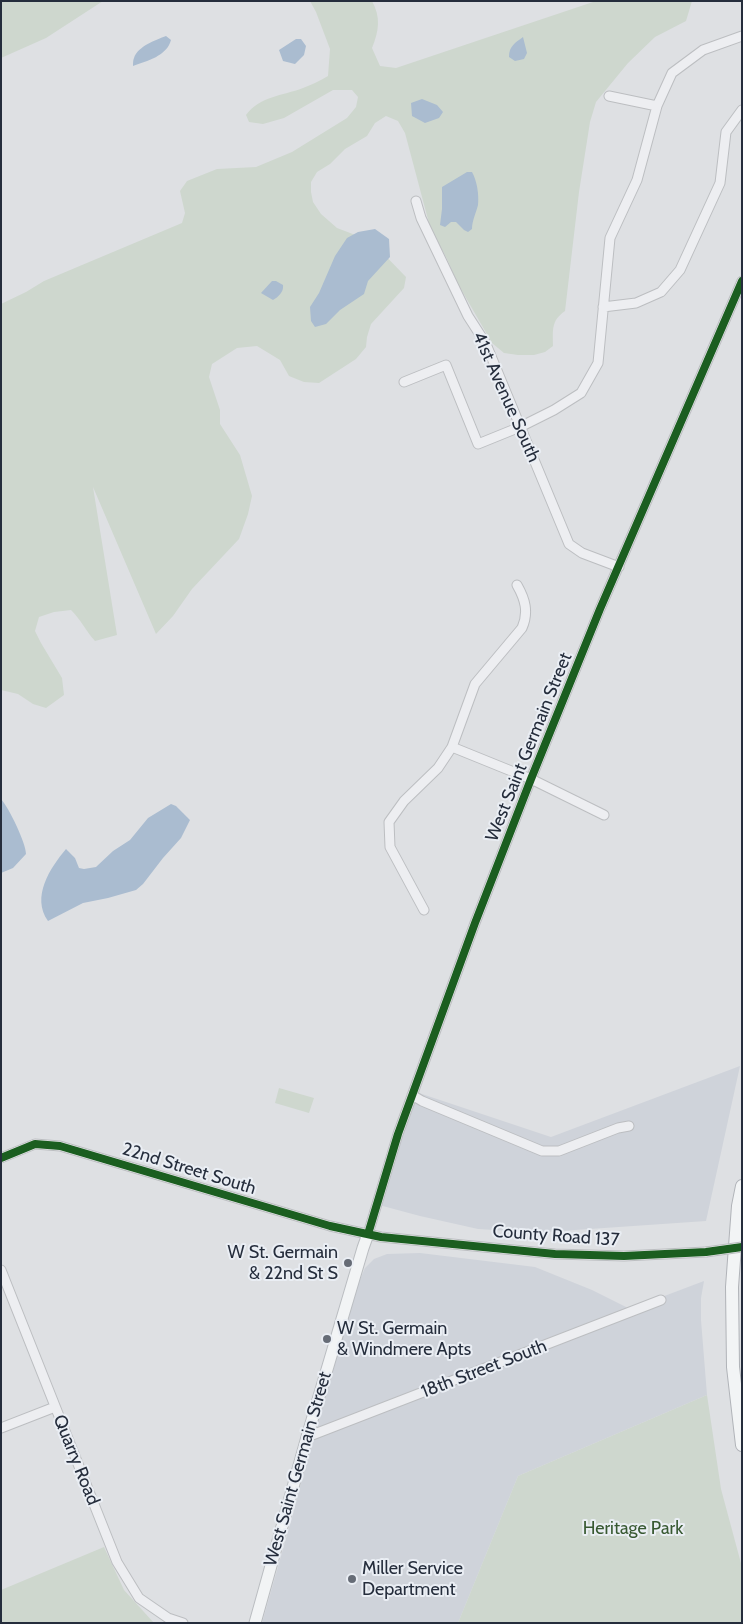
<!DOCTYPE html>
<html>
<head>
<meta charset="utf-8">
<style>
	body { margin:0 }
	#map { position:relative; width:743px; height:1624px; overflow:hidden; background:#dee0e3; font-family:Cabin,sans-serif }
	canvas { display:block }
	.frame { position:absolute; inset:0; border:2px solid #252d3c; pointer-events:none }
</style>
</head>
<body>
<div id="map">
<canvas width="743" height="1624"></canvas>
<div class="frame"></div>
</div>
<script>
const c = document.querySelector('canvas').getContext('2d');
c.lineJoin = 'round';
function fillPath(path, color) { c.fillStyle = color; c.fill(path, 'evenodd'); }
function trace(path, color, width, dash) { c.strokeStyle = color; c.lineWidth = width; c.lineCap = dash ? 'butt' : 'round'; c.setLineDash(dash || []); c.stroke(path); }
function write(font, color, halo, rows, align = 'center') {
  c.font = font + ' Cabin,sans-serif'; c.lineWidth = 4; c.setLineDash([]); c.textBaseline = 'middle'; c.strokeStyle = halo; c.fillStyle = color; for (const [text, x, y, turn = 0] of rows) {
    c.save(); c.translate(x, y); c.rotate((+turn || 0) * Math.PI / 180); c.textAlign = isNaN(turn) ? turn : align; if (halo) c.strokeText(text, 0, 0); c.fillText(text, 0, 0); c.restore();
  }
}
fillPath(new Path2D(`
	M740,1066L706,1221L546,1232H526L478,1229L420,1216L379,1205L416,1092L551,1137Z
	M420,1253L535,1267L592,1290L630,1309L704,1281L701,1298V1320L707,1395L518,1476L458,1623H262L293,1514L315,1429L359,1282L365,1268L374,1259L387,1254Z`), '#cfd3da');
fillPath(new Path2D(`
	M1,1H103L46,38L1,58Z
	M310,1H372C381,17 379,31 372,48L380,66L396,68L596,1H692L686,21L655,37L628,63L596,102L590,122L579,192L565,311C551,321 553,329 553,346L545,352L534,355H518L504,353L492,343L458,284L447,259L430,227L405,133L398,121L386,116L375,123L367,136L345,149L330,164L317,172L311,182V192L313,202L321,214L337,228L358,236L375,245L406,277L404,288L371,324L367,337L366,347L356,359L319,383L304,382L289,376L280,360L257,346L237,348L212,364L209,377L220,410V424L240,455L252,496L248,514L239,539L192,589L173,616L156,634L93,487L117,635L95,641C85,630 82,621 71,610L54,612L39,617L35,631L41,643L62,678L64,695L46,708L33,704L18,694L1,690V304L26,292L44,281L182,223L185,213L180,191L187,181L217,169L256,167L292,152L347,118L356,107L358,97L352,90H333L284,118L263,124L249,122L246,115C260,96 282,96 303,88C311,85 320,81 328,76L330,49L316,12Z
	M279,1088L314,1098L309,1113L275,1103Z
	M707,1395L721,1489L742,1567V1623H458L518,1476Z
	M104,1547L124,1590L154,1623H1V1590Z`), '#ced7ce');
fillPath(new Path2D(`
	M166,36L171,40C167,56 147,61 133,66C133,63 133,60 134,58C138,46 156,40 166,36Z
	M523,37L527,53L524,59L515,61L509,57C509,46 515,43 523,37Z
	M296,39H301L306,46L304,55L295,64L283,61L279,50Z
	M422,99L437,105L443,112L439,118L425,123L412,116L411,103Z
	M467,172H472C477,181 479,194 478,205C476,213 472,221 472,229L468,232L464,230L456,222H451L445,227L440,225L442,209V187Z
	M375,229L389,239L390,257L368,281L364,294L340,310L326,324L315,327L311,321L310,307L319,293L335,256L347,238L358,232Z
	M272,281H276L283,285C284,292 278,297 273,300L261,293Z
	M1,799C9,808 26,843 26,854L13,868L1,873Z
	M171,804L176,806L190,820L181,838L163,858L143,884L136,890L108,898L83,903L48,921C31,897 50,868 66,849L75,858L79,868L84,869L96,867L113,851L130,840L148,818Z`), '#aabcd0');
const minor = new Path2D(`
	M609,96L657,106
	M416,201L421,218L468,316L486,344L569,544L582,553L619,567
	M603,307L636,303L661,292L680,270L720,183L726,132L742,110
	M404,382L446,365L478,444L520,427L554,410L581,393L598,363L610,238L637,180L657,106L672,73L703,50L742,36
	M452,747L531,779L604,815
	M424,910L390,847L389,822L404,801L438,768L452,747L475,684L522,628C529,612 525,599 517,585
	M412,1095L422,1101L542,1151H559L618,1128L629,1126
	M1,1158L35,1144L60,1146L330,1226L381,1237L555,1254L624,1256L706,1252
	M368,1234L398,1134L475,923L531,779L600,609L742,281
	M1,1270L117,1562L139,1598L168,1618L183,1623
	M1,1428L55,1407
	M307,1437L661,1300`);
const major = new Path2D(`
	M255,1623L307,1437L363,1248L368,1234`);
const highway = new Path2D(`
	M742,1186L738,1206L732,1287L733,1367L742,1445`);
trace(minor, '#bcbec1', 11);
trace(major, '#babdc1', 13);
trace(highway, '#b0b3b8', 14);
trace(minor, '#edeef1', 9);
trace(major, '#f2f4f5', 11);
trace(highway, '#f2f4f5', 12);
const minorBridge = new Path2D(`
	M706,1252L742,1247`);
trace(minorBridge, '#bcbec1', 11, []);
trace(minorBridge, '#edeef1', 9);
trace(new Path2D(`
	M1,1158L35,1144L60,1146L330,1226L381,1237L555,1254L624,1256L706,1252L742,1247
	M368,1234L398,1134L475,923L531,779L600,609L742,281`), '#1b5e20', 8);
for (const [x, y, r, color] of [
	[348,1263,5,"#666c76"],
	[327,1339,5,"#666c76"],
	[352,1579,5,"#666c76"]
]) { const dot = new Path2D(); dot.arc(x, y, r, 0, 2 * Math.PI); c.fillStyle = color; c.fill(dot); trace(dot, '#eaeef4', 2); }
write('18px', '#252d3c', '#eaeef4', [
	["41st Avenue South",506,397,66],
	["West Saint Germain Street",529,747,-68],
	["22nd Street South",189,1169,17],
	["County Road 137",556,1236,4],
	["18th Street South",484,1369,-21],
	["Quarry Road",76,1460,68],
	["West Saint Germain Street",298,1469,-74]
]);
write('18px', '#252d3c', '#eaeef4', [
	["W St. Germain",338,1253,"right"],
	["& 22nd St S",338,1274,"right"],
	["W St. Germain",337,1329],
	["& Windmere Apts",337,1350],
	["Miller Service",362,1569],
	["Department",362,1590]
], 'left');
write('18px', '#385932', '#eaeef4', [
	["Heritage Park",633,1529]
]);
</script>
</body>
</html>
